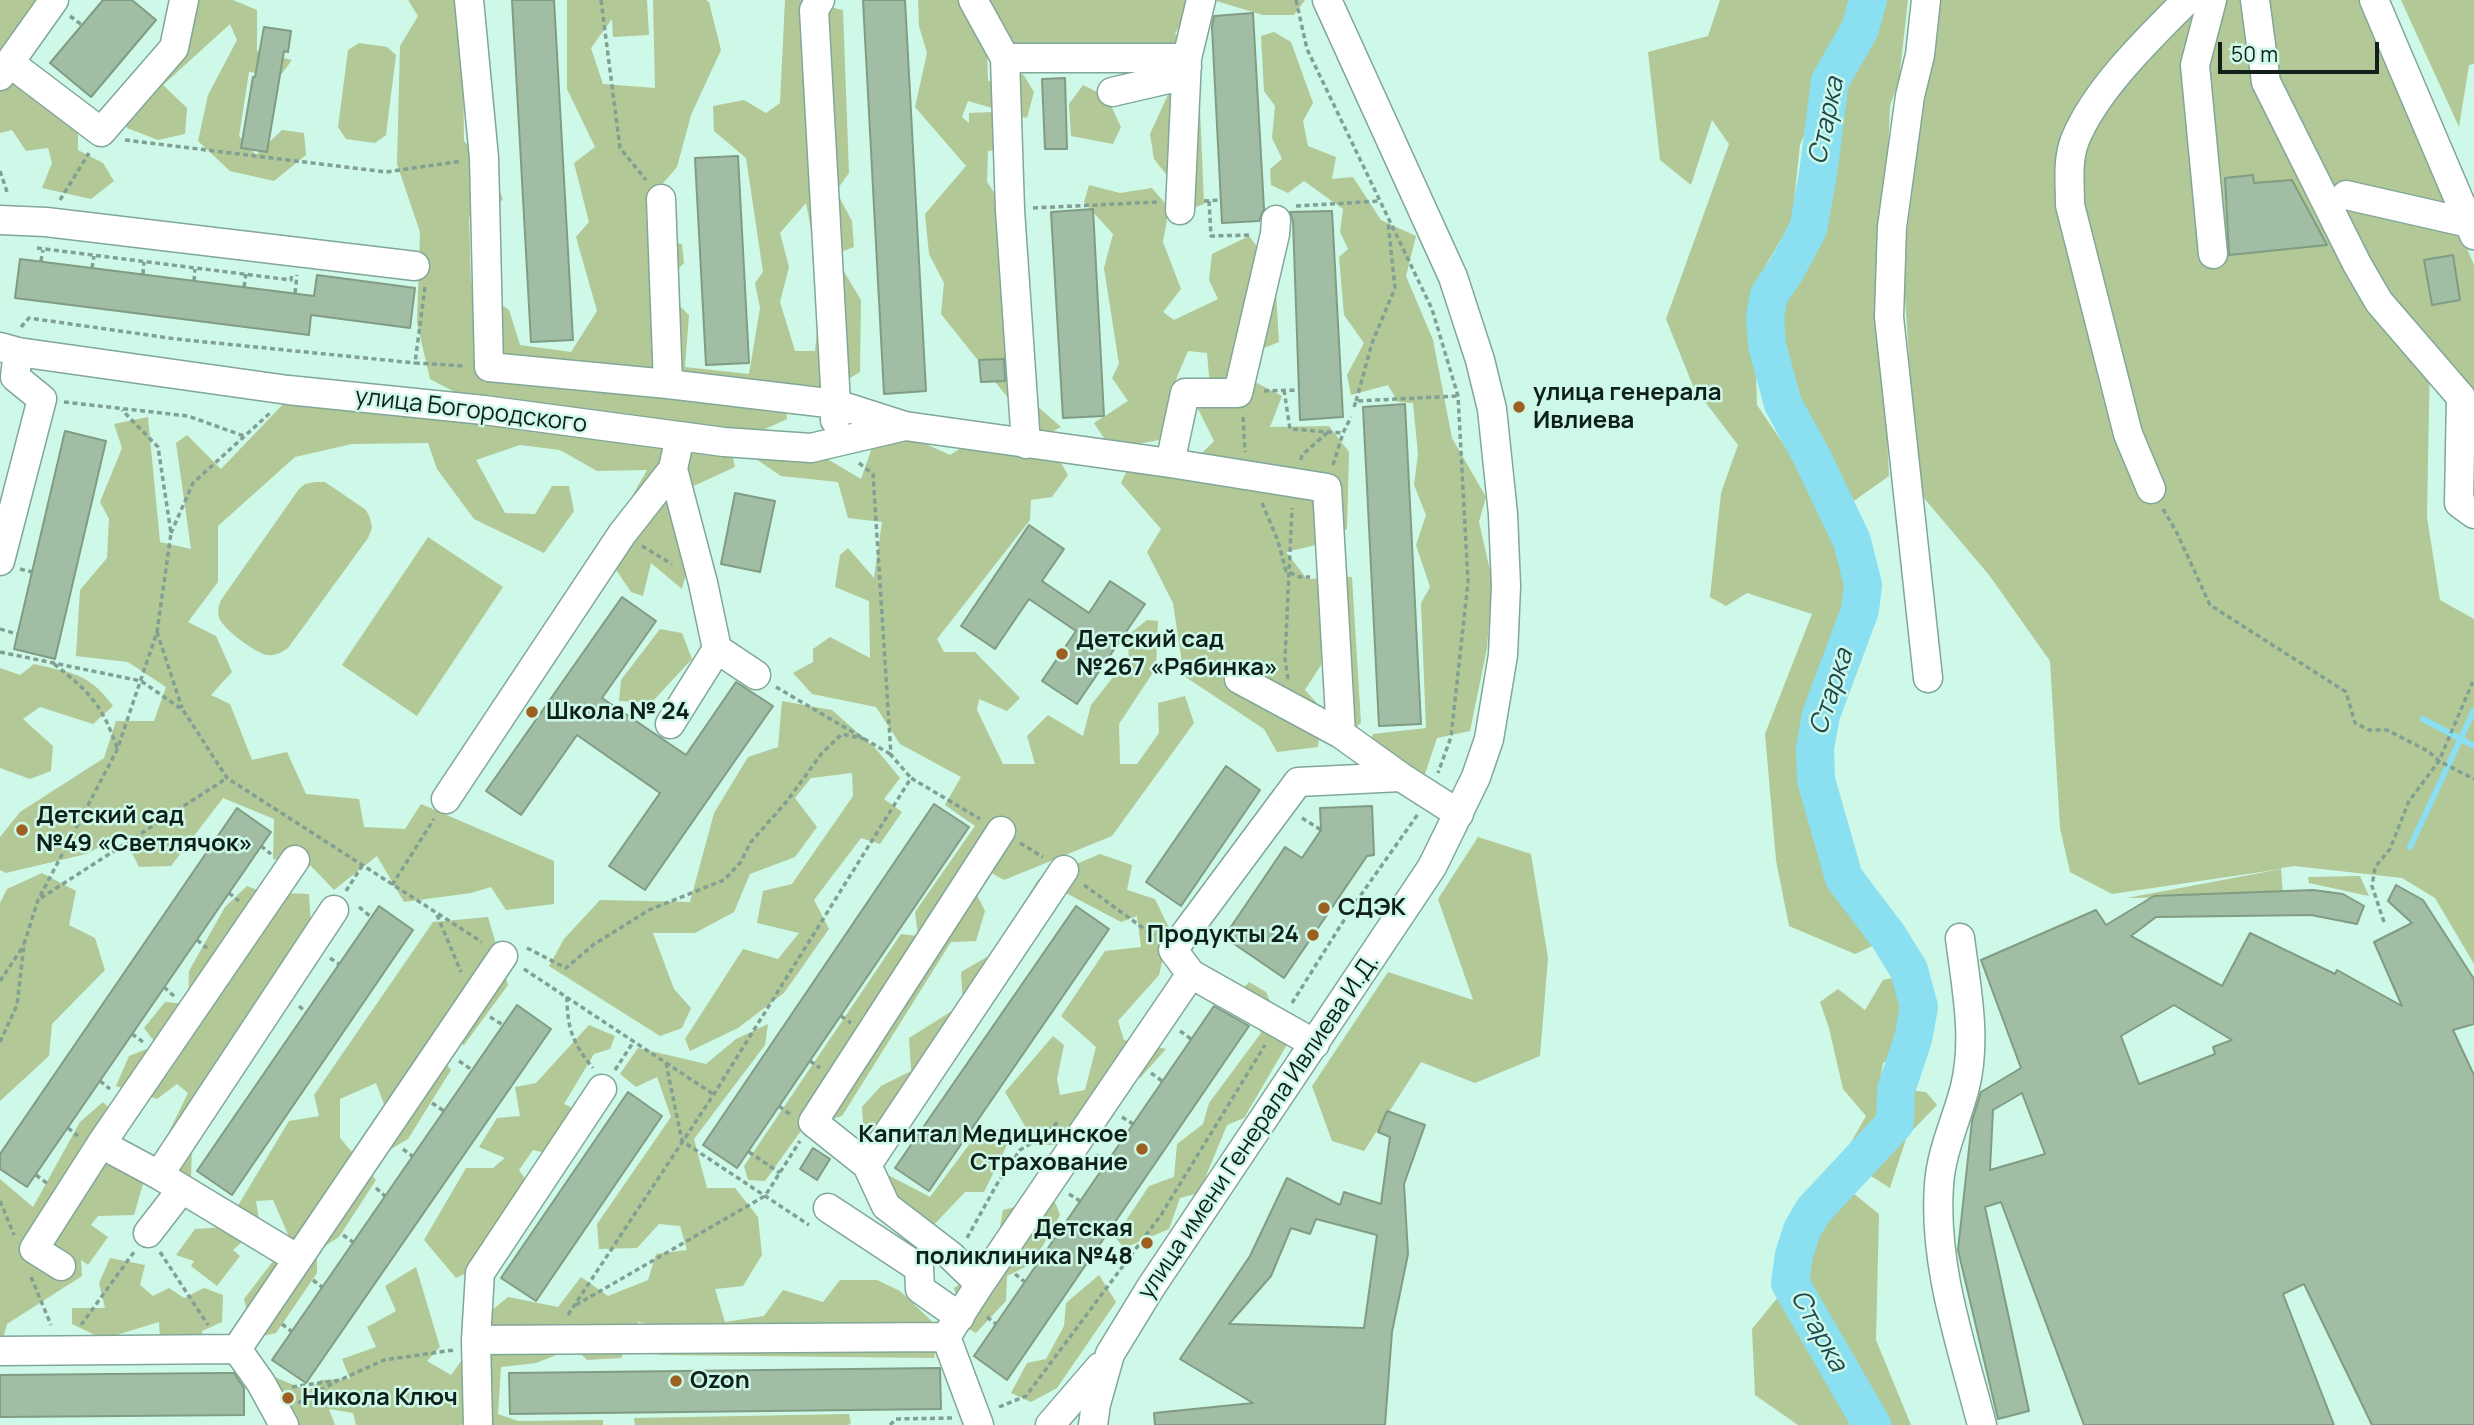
<!DOCTYPE html>
<html>
<head>
<meta charset="utf-8">
<style>
	body { margin:0 }
	#map { position:relative; width:2474px; height:1425px; overflow:hidden; background:#cef8e8; font-family:Manrope,sans-serif }
	canvas { display:block }
	.scale { position:absolute; left:2218px; top:42px; width:161px; height:32px; box-sizing:border-box; border:4px solid #0f1f19; border-top:0; padding-left:9px; font-size:21px; line-height:24px; white-space:nowrap; color:#0f1f19; -webkit-text-stroke:5px #cef8e8; paint-order:stroke }
</style>
</head>
<body>
<div id="map">
<canvas width="2474" height="1425"></canvas>
<div class="scale">50 m</div>
</div>
<script>
const c = document.querySelector('canvas').getContext('2d');
c.lineJoin = 'round';
function fillPath(path, color) { c.fillStyle = color; c.fill(path, 'evenodd'); }
function trace(path, color, width, dash) { c.strokeStyle = color; c.lineWidth = width; c.lineCap = dash ? 'butt' : 'round'; c.setLineDash(dash || []); c.stroke(path); }
function write(font, color, halo, rows, align = 'center') {
  c.font = font + ' Manrope,sans-serif'; c.lineWidth = 5; c.setLineDash([]); c.textBaseline = 'middle'; c.strokeStyle = halo; c.fillStyle = color; for (const [text, x, y, turn = 0] of rows) {
    c.save(); c.translate(x, y); c.rotate((+turn || 0) * Math.PI / 180); c.textAlign = isNaN(turn) ? turn : align; if (halo) c.strokeText(text, 0, 0); c.fillText(text, 0, 0); c.restore();
  }
}
fillPath(new Path2D(`
	M0,0H48L0,57Z
	M199,0H233L257,10V51L292,60L280,76L249,72L239,136L256,155L282,130L304,133L306,155L274,181L230,171L198,141L208,95L237,40L230,24L163,85L187,108L185,134L158,140L127,128L120,96L193,2Z
	M408,0H480L463,75L464,141L495,176L503,200L469,217L471,282L509,310L520,345L571,352L597,311L576,237L589,222L574,163L595,147L567,89V0H647L649,35L613,37L612,19L591,48L603,84L655,88L653,0H706L709,2L721,50L691,115L677,167L652,196L657,240L682,244L684,263L660,287L689,315L685,367L749,374L760,308L755,283L763,272L746,158L714,131L713,106L744,100L766,113L780,103L785,0H824L825,6L843,10L849,173L836,191L852,221L854,247L817,261L806,203L780,233L789,267L780,302L795,351H815L819,311L843,270L861,300L860,372L825,393L784,386L787,419L754,434L468,399L430,379L417,323L420,232L397,164L400,46L418,16Z
	M918,0H962L987,50L988,81L1023,74L1034,92L1027,118L968,101L962,117L969,123V113L993,112L995,150L988,151L987,182L1027,241L1037,406L1061,427L1040,438L941,314L944,283L929,254L925,214L966,166L915,107L927,53L919,26Z
	M980,0H1186L1189,7L1175,34L1198,59L1204,204L1193,208L1154,159L1150,134L1171,88L1139,49L1011,50Z
	M1213,0H1305L1294,15H1263Z
	M1720,0H1855L1842,41L1800,145L1792,220L1753,288L1757,405L1803,473L1844,569L1847,616L1804,715L1807,781L1829,861L1881,942L1855,954L1789,926L1776,860L1765,734L1812,614L1747,593L1726,606L1710,597L1721,493L1738,445L1693,386L1666,319L1729,144L1712,120L1691,185L1660,160L1648,52L1708,36Z
	M1875,0H1908L1899,80L1890,106L1881,321L1889,476L1851,503L1790,399L1774,313L1813,238L1840,81L1870,31Z
	M1934,0H2362L2474,265V397L2430,354L2427,517L2440,600L2474,619V964L2435,898L2402,878L2294,866L2281,868L2283,896L2127,898L2281,869L2112,894L2070,872L2060,828L2050,661L1989,575L1918,491L1903,268Z
	M2401,0H2474V64L2469,65L2459,127Z
	M1274,32L1291,42L1313,103L1303,121L1308,146L1336,157L1332,179L1353,177L1381,220L1416,236L1406,276L1433,340L1452,438L1486,497L1479,522L1492,579L1487,648L1470,731L1437,738L1425,774L1370,741L1373,734L1426,728L1421,603L1430,587L1416,545L1426,515L1414,485L1418,454L1413,403L1398,402L1388,385L1351,395L1347,375L1364,343L1344,315L1339,257L1348,249L1340,232L1343,209L1304,181L1288,193L1271,185L1270,169L1282,159L1272,138L1275,106L1264,91L1261,36Z
	M359,43L387,47L396,55L386,135L375,143L346,139L338,127L348,50Z
	M0,69L78,121V150L103,163L114,181L91,199L42,188L52,163L48,148L26,151L12,130L0,133Z
	M1083,85L1107,97L1121,127L1113,144L1071,136L1069,104Z
	M1089,185L1120,193L1152,188L1169,208L1163,242L1181,289L1163,312L1174,320L1218,299L1209,280L1212,254L1249,236L1259,249L1251,279L1276,293L1279,342L1254,352L1253,381L1282,396L1270,427L1329,426L1349,452L1347,529L1316,545L1286,552L1307,579L1352,577L1361,723L1350,732L1322,637L1321,665L1305,690L1322,709L1318,747L1277,752L1264,729L1184,676L1173,603L1147,552L1161,529L1121,483L1130,464L1182,473L1214,441L1194,401L1210,386L1207,353L1188,351L1177,377L1159,440L1111,449L1094,423L1128,401L1112,378L1119,364L1104,268L1113,234L1084,202Z
	M288,399L730,446L735,467L674,495L690,560L682,589L651,563L643,596L631,592L602,549L647,470L597,471L560,450L520,445L476,460L505,513L535,514L552,486H569L574,511L544,553L474,519L437,469L428,443L352,444L295,457L218,526V582L188,622L216,636L232,672L211,695L230,704L252,760L287,752L306,794L359,799L364,827L405,829L421,804L554,861V904L506,910L491,887L471,893L404,902L377,856L334,890L311,866L273,859L274,819L223,798L171,866L139,867L123,835L86,854L6,873L0,870V837L20,812L104,758L116,721H154L166,687L128,662L76,656L80,590L107,558L109,519L100,502L122,448L114,424L148,417L160,542L191,549L176,443L187,435L221,469Z
	M902,433L950,455L972,441L1057,456L1068,475L1052,497L1031,500L1030,520L937,639L944,652H975L1020,698L1007,711L979,699L977,710L1003,764H1035L1027,736L1048,715L1083,736L1091,705L1129,657L1127,636L1147,620L1158,621L1156,668L1119,724L1120,764H1137L1159,733L1158,703L1185,696L1194,723L1112,836L1004,880L986,870L972,885L985,911L976,941L951,942L842,1116L803,1128L765,1181L748,1180L744,1166L901,934L918,936L915,912L975,826L945,805L961,777L900,744L876,707L812,694L793,673L813,662V649L830,637L870,658L869,601L835,587L840,555L848,548L874,578L882,522L848,518L838,482L781,476L753,457L819,454L861,479L874,442Z
	M315,482H325L366,510L370,518L372,528L368,538L288,648C282,652 276,656 267,655C256,653 222,629 219,617C217,611 219,605 221,600L299,489L305,484Z
	M428,537L503,587L417,716L342,665Z
	M660,629L682,633L692,659L651,703L619,701L621,680Z
	M34,664C72,673 89,673 113,706L93,724L40,707L23,719L53,746L51,771L30,779L0,768V668L20,675Z
	M782,701L832,710L877,750L900,778L884,799L902,812L880,844L861,838L814,900L829,929L784,993L738,1028L690,1051L685,1039L743,949L778,959L799,933L757,923L763,891L792,884L853,796L852,773L811,778L795,798L817,827L795,857L750,874L734,912L695,933H653L674,989L691,1008L682,1028L660,1036L549,966L564,939L600,900L690,902L714,813L748,757L778,747Z
	M1478,837L1531,854L1548,958L1540,1056L1475,1083L1421,1062L1364,1151L1332,1141L1312,1086L1388,972L1473,1000L1438,899Z
	M1100,854L1132,865L1127,890L1155,899L1170,930L1159,975L1118,1021L1124,1040L1166,1049L1140,1078L1122,1065L1105,1088L1115,1114L1108,1123L1084,1117L1059,1145H1036L1005,1092L1053,1036L1064,1045L1057,1079L1060,1095L1085,1090L1096,1047L1061,1016L1105,951L1141,947L1137,916L1121,922L1064,892L865,1155L862,1107L881,1086L911,1071L909,1038L963,1004L961,972L1004,947L1009,926L1038,880Z
	M42,873L76,891L69,925L95,938L105,970L52,1024L49,1056L0,1101V903L7,889Z
	M2360,876L2369,896L2309,883L2308,877Z
	M247,886L262,892L309,894L311,927L322,948L248,1066H218L228,1096L192,1145L191,1177L176,1195L165,1187L169,1132L188,1093L177,1084L157,1099L116,1086L129,1056L157,1045L144,1028L165,1002L188,1004L189,971L225,907Z
	M488,917L508,985L464,1045L427,1040L451,1070L408,1139L391,1149L381,1129L388,1115L376,1083L340,1099V1138L376,1180L339,1237L317,1251V1273L276,1333L254,1338L244,1299L290,1239L273,1200L256,1201L260,1226L233,1250L240,1256L217,1286L191,1266L194,1261L176,1255L195,1229L225,1227L289,1121L319,1116L314,1095L433,922Z
	M1896,977L1911,1000L1897,1054L1883,1063L1879,1087L1926,1092L1937,1105L1907,1136L1890,1188L1842,1158L1866,1116L1843,1089L1829,1028L1820,1002L1838,989L1865,1010L1883,980Z
	M1249,982L1266,992L1288,1043L1244,1118L1227,1125L1199,1193L1180,1198L1169,1229L1124,1248L1115,1237L1149,1186L1174,1177L1177,1144L1203,1124L1209,1103L1261,1033L1241,991Z
	M768,1024L765,1045L694,1139L707,1188H735L758,1217L762,1255L743,1286L715,1289L725,1322L764,1316L783,1290L823,1302L840,1280H877L900,1291L940,1329L934,1358L659,1355L655,1325L638,1322L621,1358L587,1360L575,1348L536,1363L501,1367L498,1414L518,1421L603,1420V1425H483L468,1420L461,1425H356L353,1413L329,1409L335,1425H296L272,1376L308,1391L321,1380L350,1379L342,1359L376,1347L367,1327L396,1311L385,1286L416,1267L440,1347L427,1361L451,1375L467,1353L464,1333L508,1297L558,1307L581,1277L608,1296L648,1280L656,1254L687,1250L680,1226L659,1224L637,1248L599,1249L597,1224L671,1117L657,1077L636,1087L620,1074L638,1048L706,1064L736,1039Z
	M589,1025L615,1036L610,1049L594,1054L564,1104L594,1118L571,1159L533,1150L519,1170L540,1201L509,1253L456,1278L424,1240L466,1168H493L505,1158L479,1147L497,1118L520,1116L515,1087L536,1083Z
	M103,1102L114,1113L104,1131L143,1184L134,1215L98,1216L91,1225L108,1237L88,1265L81,1260L82,1276L7,1324L0,1350V1179L33,1207L80,1122Z
	M997,1129L1011,1137L984,1192H965L930,1229L892,1201L888,1175L930,1197L980,1130Z
	M1848,1189L1879,1214L1876,1340L1911,1425H1798L1755,1395L1752,1329L1783,1291L1822,1214Z
	M1053,1197L1060,1215L1033,1263L1007,1276L1006,1301L976,1333L965,1327L954,1288L979,1271L999,1233L1003,1210Z
	M110,1258L145,1265L140,1285L153,1296L169,1288L184,1298L204,1288L223,1295L222,1322L202,1331L204,1358L161,1353L159,1322L103,1339L72,1324V1308H105L99,1283Z
	M1099,1275L1116,1302L1057,1388L1031,1402L1011,1393L1027,1363L1046,1359L1064,1326L1066,1303Z
	M849,1414L851,1423L848,1425H635L634,1418Z`), '#b2c896');
trace(new Path2D(`
	M2423,719L2474,746
	M2410,847L2474,710`), '#8adff1', 6);
trace(new Path2D(`
	M1868,0L1860,29L1830,81L1818,174L1808,229L1786,270L1769,295L1765,317L1767,345L1783,404L1812,457L1852,541L1863,585L1860,610L1821,715L1815,748L1816,780L1844,878L1888,936L1909,970L1919,1007L1913,1039L1896,1090L1895,1123L1813,1211L1802,1230L1794,1255L1790,1283L1872,1425`), '#8adff1', 38);
const building = new Path2D(`
	M103,0H132L156,20L91,97L50,63Z
	M512,0H554L573,340L531,342Z
	M863,0H905L926,391L884,394Z
	M1253,13L1264,209L1259,221L1222,223L1212,27L1214,16Z
	M264,27L291,31L288,52L284,51L267,152L241,148L253,77H255Z
	M1065,78L1067,149H1045L1042,79Z
	M738,156L749,363L706,365L695,158Z
	M2253,175L2254,183L2292,180L2327,245L2229,255L2225,178Z
	M1093,209L1104,416L1063,418L1051,212Z
	M1332,211L1343,417L1300,420L1293,221L1290,212Z
	M2453,255L2460,300L2432,305L2424,260Z
	M20,259L314,296L317,275L415,288L410,328L311,315L309,335L15,298Z
	M1004,359L1005,381L981,382L979,360Z
	M1405,404L1421,724L1379,726L1363,407Z
	M65,431L106,441L55,659L14,649Z
	M735,493L775,501L760,572L721,564Z
	M1029,525L1064,549L1042,581L1089,613L1110,581L1145,604L1077,704L1042,681L1076,631L1029,599L995,649L961,626Z
	M622,597L656,621L602,698L686,755L736,682L773,706L645,890L609,866L660,793L577,735L521,815L486,791Z
	M1226,766L1260,790L1181,906L1146,882Z
	M934,804L969,827L737,1168L703,1145Z
	M1372,806L1374,855L1367,856L1284,978L1224,937L1285,847L1302,858L1321,830L1320,808Z
	M237,808L271,832L27,1187L0,1169V1154Z
	M2396,885L2423,900L2474,979V1024L2453,1030L2474,1075V1425H2372L2304,1284L2283,1294L2334,1425H2084L2001,1202L1985,1207L2029,1411L1998,1419L1958,1250L1972,1121L1981,1092L2021,1068L1981,960L2096,910L2106,925L2154,896L2313,890L2343,894L2364,906L2357,924L2311,915L2156,917L2131,936L2222,986L2250,933L2335,974L2337,970L2402,1006L2374,942L2412,923L2388,901ZM2174,1005L2232,1040L2213,1047L2215,1054L2139,1084L2121,1036ZM2022,1093L2045,1154L1990,1170L1993,1110Z
	M379,906L413,930L232,1195L197,1171Z
	M1076,906L1109,929L929,1191L895,1168Z
	M517,1005L551,1029L306,1383L272,1360Z
	M1214,1006L1249,1026L1007,1380L974,1356Z
	M628,1092L662,1116L536,1301L501,1278Z
	M1387,1111L1425,1125L1404,1184L1408,1254L1392,1332L1385,1425H1155L1154,1413L1253,1403L1180,1359L1250,1256L1287,1178L1340,1205L1344,1192L1381,1204L1390,1137L1378,1132ZM1316,1219L1377,1235L1364,1328L1229,1324L1271,1276L1291,1228L1310,1234Z
	M813,1148L830,1159L817,1180L800,1169Z
	M940,1368L941,1409L510,1414L509,1373Z
	M224,1373H234L244,1388V1415L0,1417V1375Z`);
fillPath(building, '#a1bea5');
trace(building, '#809c83', 2);
const minor = new Path2D(`
	M469,0L484,158L489,367L668,384L836,404L905,426
	M820,0L814,10L836,404L835,420
	M973,0L1005,58L1010,210L1026,444
	M1926,0L1920,55L1910,96L1892,227L1889,317L1928,678
	M2212,0L2195,65L2213,254
	M2255,0L2266,82L2357,264L2379,302L2461,397L2459,503L2474,514
	M2374,0L2474,235
	M1005,58H1187L1201,0
	M10,63L101,132L174,48L184,0
	M0,76L54,0
	M1112,92L1177,77L1187,67
	M2346,195L2469,223
	M661,199L668,384
	M1180,210L1187,58
	M0,220L46,222L415,266
	M0,347L18,352L288,390L484,410L724,442L811,448L905,426L1170,463L1327,488L1341,734
	M1170,463L1185,393H1238L1275,234L1276,220
	M673,469L703,583L717,649L756,675
	M2151,489L2128,434L2070,205C2070,183 2067,160 2075,140C2095,90 2149,38 2187,0
	M0,561L42,399L15,377L18,352
	M1239,679L1341,734L1401,777L1459,814
	M670,724L717,649
	M446,799L622,534L673,469L680,436
	M1960,938C1966,987 1977,1038 1965,1087C1957,1119 1941,1151 1939,1185C1933,1266 1962,1347 1982,1425
	M1315,1044L1191,974L1173,950L1298,782L1401,777
	M101,1144L159,1175L334,910
	M867,1165L1064,870
	M159,1175L298,1259
	M828,1208L919,1268L920,1289L960,1317
	M148,1233L182,1189
	M61,1266L34,1249L101,1144L295,860
	M980,1284L950,1255L886,1206L867,1165L813,1122L1001,831
	M476,1340L480,1273L602,1089
	M237,1349L503,956
	M0,1351L237,1349L261,1383L284,1425
	M478,1425L476,1340L946,1337
	M979,1425L946,1337L980,1284L1191,974
	M1050,1425L1100,1367
	M1093,1425L1096,1404L1110,1354L1151,1287L1432,867L1476,777L1489,739L1503,655L1506,586L1503,514L1492,409L1480,360L1453,277L1327,0`);
trace(minor, '#80a798', 31);
trace(new Path2D(`
	M601,0L620,148L646,180
	M1296,0L1307,49L1432,309L1458,396L1468,582L1451,737L1438,773
	M70,16L82,25
	M125,140L386,172L462,161
	M0,171L8,195
	M60,200L89,153
	M1204,201L1220,200
	M1209,201L1211,236L1252,235
	M1296,206L1379,201
	M1033,208L1158,202
	M37,248L291,280L292,274
	M41,261L43,250
	M92,268L94,256
	M143,274L144,262
	M194,281L195,269
	M244,287L246,274
	M425,287L415,363L464,366
	M295,293L297,275
	M21,327L29,318L176,339L415,363
	M1284,390L1290,429L1343,433
	M1264,391L1299,390
	M1356,401L1372,343L1395,288L1388,222
	M64,402L188,416L244,436
	M1354,407L1356,401L1458,396
	M1243,417L1245,452
	M1301,460L1302,455L1328,432
	M859,463L873,474L891,755L911,778
	M1333,465L1343,433L1351,417
	M1262,503L1278,541L1286,571L1300,577H1310
	M2163,509L2177,533L2210,605L2346,692L2355,723L2369,730H2387L2428,751L2439,761L2474,779
	M171,533L193,483L270,413
	M642,546L672,564
	M20,569L32,572
	M0,629L17,634
	M157,632L182,708
	M0,652L141,681L183,710L227,778L482,942
	M54,664C89,691 103,706 117,748
	M1288,679L1285,659L1292,508
	M776,687L890,754
	M1302,818L1321,830
	M1020,843L1043,857
	M261,846L271,854
	M392,885L434,819
	M1084,885L1154,936
	M346,891L362,866
	M229,893L239,901
	M41,898L227,778
	M359,907L371,917
	M437,915L461,972
	M2384,922L2372,886L2375,867L2390,849L2409,801L2439,761L2474,679
	M197,940L207,948
	M527,948L566,968L593,945L649,910L724,880L740,863L751,842L787,801L822,753L842,734L865,739
	M330,958L339,964
	M524,969L713,1094
	M0,981L24,945
	M164,987L174,996
	M567,997C567,1028 573,1044 593,1068
	M1292,1003L1351,909L1418,814
	M299,1006L306,1012
	M841,1016L851,1023
	M490,1017L503,1025
	M1180,1031L1191,1039
	M132,1034L143,1042
	M0,1042L17,1005L24,944L38,900L117,750L157,632L171,533L158,447L122,410
	M459,1061L472,1070
	M810,1061L820,1068
	M666,1063L682,1141L809,1225
	M615,1070L634,1041
	M1151,1073L1162,1081
	M100,1081L110,1089
	M432,1103L444,1111
	M779,1106L792,1116
	M1122,1117L1133,1124
	M68,1128L78,1136
	M403,1149L412,1156
	M749,1152L780,1173
	M1096,1155L1106,1162
	M36,1175L48,1184
	M376,1188L385,1196
	M1069,1194L1080,1201
	M0,1201L14,1235
	M1043,1233L1053,1240
	M343,1235L353,1242
	M967,1238L997,1184L1020,1150L1043,1136L1060,1120
	M160,1252L208,1325
	M1015,1274L1025,1282
	M31,1277L51,1325
	M313,1280L322,1287
	M576,1305L765,1196L800,1141
	M568,1315L714,1094L911,778L980,819
	M987,1317L996,1324
	M282,1324L291,1331
	M81,1325L134,1252
	M292,1387L340,1380L384,1360L454,1350
	M298,1403L337,1381
	M999,1407L1026,1396L1161,1215L1265,1045
	M890,1425L896,1419L952,1418`), '#81a094', 3.5, [5, 3.5]);
trace(minor, '#fff', 28);
for (const [x, y, r, color] of [
	[1519,407,7,"#9c6121"],
	[1062,654,7,"#9c6121"],
	[532,712,7,"#9c6121"],
	[22,830,7,"#9c6121"],
	[1324,908,7,"#9c6121"],
	[1313,935,7,"#9c6121"],
	[1142,1149,7,"#9c6121"],
	[1147,1243,7,"#9c6121"],
	[676,1381,7,"#9c6121"],
	[288,1398,7,"#9c6121"]
]) { const dot = new Path2D(); dot.arc(x, y, r, 0, 2 * Math.PI); c.fillStyle = color; c.fill(dot); trace(dot, '#cef8e8', 2.5); }
write('bold 24px', '#0f1f19', '#cef8e8', [
	["улица генерала",1533,393],
	["Ивлиева",1533,421],
	["Детский сад",1076,640],
	["№267 «Рябинка»",1076,668],
	["Школа № 24",546,712],
	["Детский сад",36,816],
	["№49 «Светлячок»",36,844],
	["СДЭК",1338,908],
	["Продукты 24",1299,935,"right"],
	["Капитал Медицинское",1128,1135,"right"],
	["Страхование",1128,1163,"right"],
	["Детская",1133,1229,"right"],
	["поликлиника №48",1133,1257,"right"],
	["Ozon",690,1381],
	["Никола Ключ",302,1398]
], 'left');
write('24px', '#0f1f19', '#cef8e8', [
	["улица Богородского",471,411,7],
	["улица имени Генерала Ивлиева И.Д.",1259,1127,-56]
]);
write('italic 26px', '#1f474f', '#cef8e8', [
	["Старка",1827,121,-78],
	["Старка",1832,692,-72],
	["Старка",1818,1331,61]
]);
</script>
</body>
</html>
